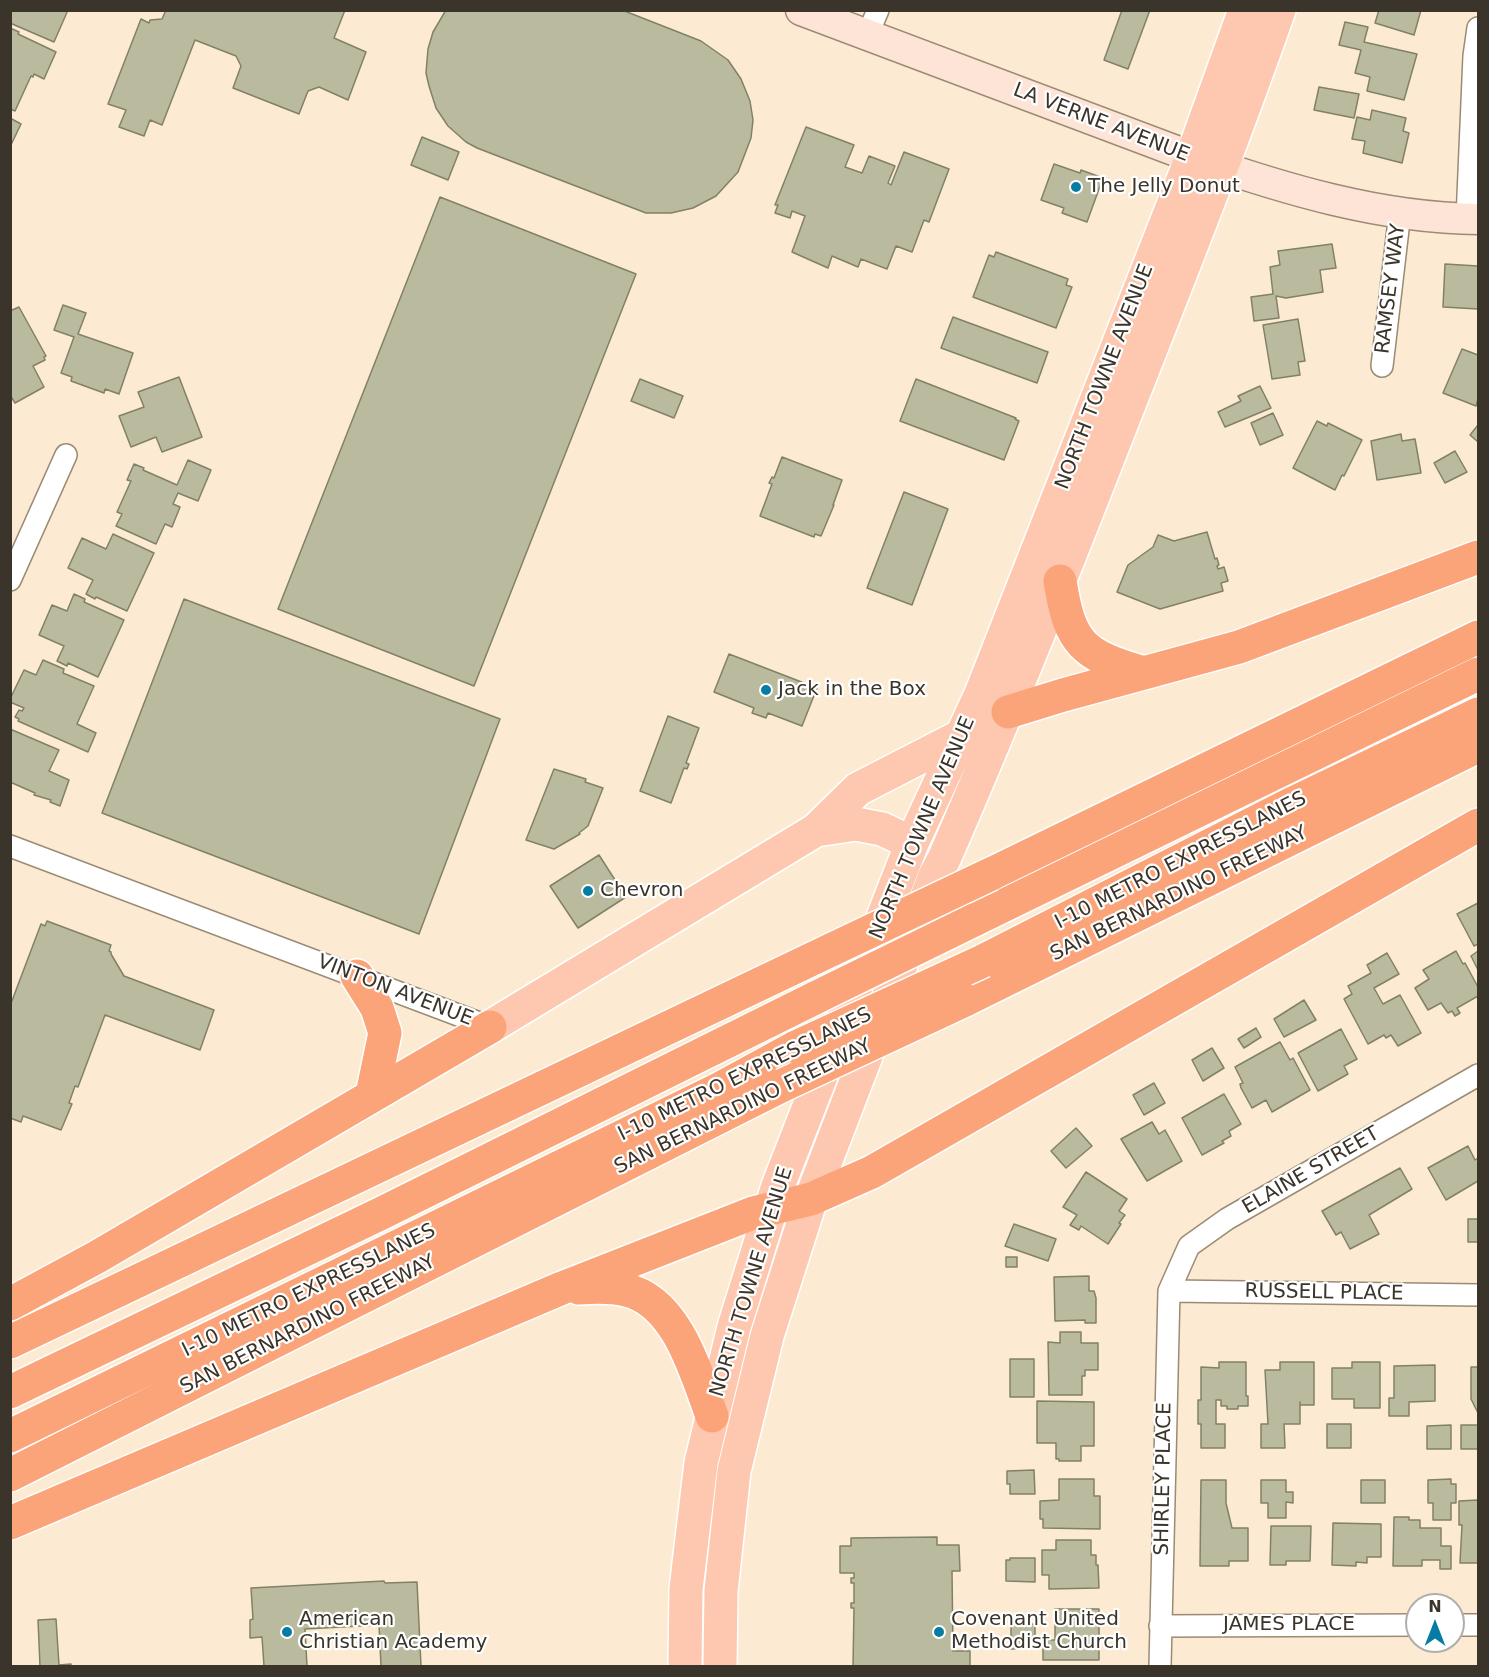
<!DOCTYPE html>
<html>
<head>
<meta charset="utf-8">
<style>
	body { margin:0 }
	#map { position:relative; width:1489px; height:1677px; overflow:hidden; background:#fcebd2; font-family:"DejaVu Sans",sans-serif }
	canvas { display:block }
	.frame { position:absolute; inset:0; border:12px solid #3a342a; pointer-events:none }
	.north { position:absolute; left:1405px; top:1593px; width:60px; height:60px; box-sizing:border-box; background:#fff; border:2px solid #b0aeaa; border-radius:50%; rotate:0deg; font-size:16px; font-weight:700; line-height:24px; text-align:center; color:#3a342a }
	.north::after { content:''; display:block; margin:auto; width:21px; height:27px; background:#057ca4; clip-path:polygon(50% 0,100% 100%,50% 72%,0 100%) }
</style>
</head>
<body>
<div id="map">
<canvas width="1489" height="1677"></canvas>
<div class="frame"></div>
<div class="north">N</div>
</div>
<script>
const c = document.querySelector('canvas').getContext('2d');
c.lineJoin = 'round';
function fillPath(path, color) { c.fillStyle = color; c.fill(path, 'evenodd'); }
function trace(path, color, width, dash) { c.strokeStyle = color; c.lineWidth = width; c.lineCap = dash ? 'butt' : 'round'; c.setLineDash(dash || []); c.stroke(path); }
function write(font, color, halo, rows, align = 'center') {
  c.font = font + ' "DejaVu Sans",sans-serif'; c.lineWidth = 4.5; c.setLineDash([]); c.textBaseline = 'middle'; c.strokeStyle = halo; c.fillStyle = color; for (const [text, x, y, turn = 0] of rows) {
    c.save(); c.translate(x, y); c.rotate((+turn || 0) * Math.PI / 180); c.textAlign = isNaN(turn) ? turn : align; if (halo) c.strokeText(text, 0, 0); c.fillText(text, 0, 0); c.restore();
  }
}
const building = new Path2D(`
	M10,10H68L54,42L10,23Z
	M166,10H345L334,38L366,52L348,100L319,87L308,91L299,114L233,88L241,66L236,56L195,40L162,125L150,120L144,136L119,127L126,110L108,104L141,19L149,23L150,20L162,19Z
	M446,10H622L701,41L728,60L741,79L750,101L753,120L751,138L738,172L716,196L693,208L671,213H646L477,148L466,142L448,126L436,108L429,86L426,73L428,49L433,32Z
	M1122,10H1150L1128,69L1104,60Z
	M1379,10H1421L1414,35L1375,23Z
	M1345,22L1368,27L1364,42L1417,54L1404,100L1367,91L1370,77L1355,73L1361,50L1339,45Z
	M10,28L19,32L18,34L56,52L44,79L34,74L33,77L31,76L15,111L10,109Z
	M1319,87L1359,94L1354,118L1314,110Z
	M1372,110L1406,118L1403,131L1409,133L1402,163L1363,153L1365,141L1352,139L1357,117L1370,120Z
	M10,118L21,124L10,147Z
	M806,127L854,145L845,167L862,173L869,156L895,166L888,183L891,185L904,152L949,169L929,222L924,220L912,252L896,246L887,269L861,259L858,267L832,256L828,268L792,252L805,216L792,211L790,218L775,213L778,205H775Z
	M422,137L459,152L448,180L411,165Z
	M1054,164L1080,173L1081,170L1103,178L1087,222L1062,213L1064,208L1041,200Z
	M440,197L636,274L474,686L278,609Z
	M1332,244L1336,268L1320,270L1323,292L1286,298L1276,296L1279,318L1254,321L1251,297L1273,294L1270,267L1280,265L1278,251Z
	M996,252L1068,279L1066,285L1072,287L1056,328L973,297L989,255L994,257Z
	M1445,264L1478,266V309L1443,307Z
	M63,305L86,313L78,334L133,353L119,394L105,389L104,393L71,381L72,377L61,373L74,337L54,330Z
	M19,307L46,356L44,357L45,360L33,366L44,387L15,403L10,395V311Z
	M953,317L1048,352L1037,383L941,348Z
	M1298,319L1305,361L1298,362L1300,375L1272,379L1263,325Z
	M1462,349L1478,355V399L1476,406L1443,393Z
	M179,377L202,437L162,452L156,437L131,447L119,416L144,407L138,392Z
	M640,379L683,396L674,418L631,401Z
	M916,379L1016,418L1015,419L1019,421L1004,460L900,421Z
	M1260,386L1271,408L1225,427L1218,412L1241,401L1238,396Z
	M1273,413L1283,435L1260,445L1251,423Z
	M1317,421L1327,426L1328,423L1362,440L1344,476L1342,475L1335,490L1293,468Z
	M1478,425V442L1470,435Z
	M1401,434L1402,441L1415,439L1421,473L1377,480L1371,441Z
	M1455,451L1467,472L1445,483L1434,463Z
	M782,457L842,480L833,505H834L821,536L815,534L814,537L760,516L772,484L769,483L772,477L774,478Z
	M188,460L211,470L198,501L178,493L173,504L180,507L172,527L165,524L156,544L116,526L122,514L117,512L131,481L127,480L134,464L144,468L143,470L177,485Z
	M904,492L948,509L912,605L867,588Z
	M1207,532L1215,559L1217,558L1219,565L1217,566L1218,569L1224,567L1228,581L1221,583L1223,591L1160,609L1117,592L1128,565L1153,547L1158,535L1174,541Z
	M113,534L154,553L127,611L96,597L95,599L86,594L93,580L68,568L82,538L106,549Z
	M74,594L85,599L84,602L124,620L98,677L68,663L67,666L57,661L64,646L39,635L52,605L67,611Z
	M184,599L500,719L419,934L102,813Z
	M729,654L817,688L802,726L768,713L766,718L752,713L754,708L714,692Z
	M43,660L64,669L63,673L94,686L77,724L96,733L88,752L18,721L19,719L15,717L19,710L22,711L24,708L10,702V699L24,670L36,675Z
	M668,716L699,728L686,763L689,764L687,769L684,768L671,803L640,791Z
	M10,729L59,750L49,771L69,780L60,806L50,802L51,800L34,795L35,793L10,782Z
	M554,769L586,779L585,782L603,788L588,826L579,833L580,834L554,849L526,840Z
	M599,855L626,897L578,928L550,886Z
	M1478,903V944L1474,946L1457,914Z
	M47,921L111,945L109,951L111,952V954L124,976L214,1010L200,1050L105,1015L78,1087L75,1086L69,1103L72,1104L61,1130L23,1116L21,1122L10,1118V1006L41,924L45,926Z
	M1456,951L1463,964L1465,963L1478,987V996L1457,1008L1460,1013L1455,1016L1452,1011L1448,1013L1441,1003L1428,1010L1415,988L1429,979L1423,970Z
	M1478,951V970L1471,956Z
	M1387,953L1399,974L1374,988L1383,1004L1400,995L1421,1033L1398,1046L1391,1035L1386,1038L1384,1035L1368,1044L1344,999L1352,994L1348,986L1371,973L1367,965Z
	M1304,1000L1316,1020L1284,1037L1274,1019Z
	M1256,1028L1261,1037L1244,1048L1238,1039Z
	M1341,1029L1357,1059L1344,1066L1348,1074L1318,1091L1298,1053Z
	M1280,1042L1290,1060L1293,1058L1310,1090L1272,1112L1266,1100L1252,1108L1241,1088L1240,1084L1243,1083L1235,1067Z
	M1212,1048L1224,1068L1203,1081L1192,1060Z
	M1154,1083L1165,1103L1144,1115L1133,1095Z
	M1224,1094L1241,1124L1229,1131L1231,1136L1222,1141L1224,1143L1202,1155L1182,1118Z
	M1152,1122L1159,1134L1165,1130L1182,1161L1147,1181L1121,1139Z
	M1076,1128L1092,1146L1066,1168L1051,1151Z
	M1468,1146L1475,1160L1478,1158V1181L1446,1200L1428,1168Z
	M1400,1168L1412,1189L1369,1215L1379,1234L1350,1249L1341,1232L1336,1235L1322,1211Z
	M1086,1172L1127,1199L1119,1211L1125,1215L1119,1223L1121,1224L1108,1244L1081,1226L1079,1230L1070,1225L1077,1215L1063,1207Z
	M1468,1219H1478V1242H1468Z
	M1014,1224L1056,1239L1048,1261L1005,1246Z
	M1006,1257H1017V1267H1006Z
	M1089,1276V1291H1094L1096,1298V1323H1085V1320L1055,1321L1054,1277Z
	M1060,1332H1081V1343H1098V1370H1085V1376H1082V1395H1049L1048,1342L1060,1343Z
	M1010,1359H1034V1397H1010Z
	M1219,1362H1246V1396H1248V1406H1238V1409H1227V1406H1221V1400H1216V1424H1225V1448H1201V1424H1198V1400H1201V1367L1219,1368Z
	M1280,1362H1314V1405H1300V1402V1424H1284L1285,1448H1261V1424H1268L1265,1370H1280Z
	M1352,1362H1380V1408H1354V1399H1332V1368H1352Z
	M1435,1365V1401L1409,1402V1416H1389V1398H1394V1366Z
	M1471,1367H1478V1413L1471,1399Z
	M1037,1401L1094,1402V1446H1081V1461H1059V1459H1056V1443H1037Z
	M1327,1424H1351V1448H1327Z
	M1451,1425V1449H1427V1426Z
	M1461,1425H1478V1449H1461Z
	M1034,1470L1035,1494H1010V1484H1007V1471Z
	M1059,1479H1094V1496H1100V1529L1043,1528V1519H1040V1501L1059,1500Z
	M1451,1479V1484H1456V1503H1451V1520H1433V1503H1428V1480Z
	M1201,1480H1226V1503L1232,1528H1248V1561H1229V1566H1200Z
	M1261,1480H1286V1492H1293V1503L1286,1502V1518H1268V1503H1261Z
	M1361,1480H1385V1503H1361Z
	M1478,1500V1563H1460L1462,1525H1459V1501Z
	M1394,1517H1409V1520H1420V1528H1441V1546H1451V1569H1440V1560H1422V1566H1393Z
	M1333,1523L1381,1524V1557H1367V1563L1356,1562V1566L1332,1565Z
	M1271,1526H1311L1310,1561H1286V1565H1270Z
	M937,1537V1545H959L960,1571H952L953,1651H970V1666H853L854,1608H851V1603H854V1583H851V1578H854V1573H840V1546H851V1538Z
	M1056,1540H1091V1555H1096V1565H1098L1099,1588L1049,1589V1575H1042V1550H1056Z
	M1010,1558H1035V1582L1006,1581V1560H1010Z
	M384,1581L385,1583L417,1582L421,1666H381L379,1625L305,1629L307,1666H264L262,1637L250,1638V1620L253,1619L251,1588Z
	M1055,1609H1099V1660H1043V1640H1055Z
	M56,1619L59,1665L71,1664V1666H32H40L38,1620Z
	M1035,1624V1648L1011,1649V1625Z`);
fillPath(building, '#baba9f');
trace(building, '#818167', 1.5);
const street = new Path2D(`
	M867,36L878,10
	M1467,219L1474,56L1478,28
	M1382,366L1400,212
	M10,580L66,455
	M10,846L490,1027
	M1169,1291L1478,1295
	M1453,1625H1478
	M1160,1626L1417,1625
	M1160,1666L1169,1291L1189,1246L1227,1219L1478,1075`);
const secondary = new Path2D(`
	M801,10L1192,157C1284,189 1380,218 1478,219`);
const primary = new Path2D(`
	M816,830L856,824L882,829L912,843
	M490,1027L816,830L858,789L969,732
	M685,1666L686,1589L701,1463L734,1327L778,1186L912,843L981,694L1192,157L1245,10
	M720,1666L721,1591L734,1471L767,1336L811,1199L935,876L944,859C1006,717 1063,574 1119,430C1174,291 1229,152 1279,10`);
const highway = new Path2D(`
	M1060,581C1070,645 1083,655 1144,673
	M1008,712L1063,695L1239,647L1478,557
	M991,874L1478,637
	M974,920L1478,674
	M983,961L1293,803L1478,714
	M357,976L377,1008L385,1033L372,1095
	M965,1000L1478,746
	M579,1288C594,1287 610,1286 626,1290C677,1301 696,1373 712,1416
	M10,1304L97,1257L490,1027
	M10,1342L833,949
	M10,1392L382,1213L817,997
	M10,1436L721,1088L796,1047
	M10,1475L783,1085
	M10,1523L562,1288L753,1213L811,1199L872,1172L1478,825`);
trace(street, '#9b8b74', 24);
trace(secondary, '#9b8b74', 33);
trace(primary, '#fff', 36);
trace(highway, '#fff', 36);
trace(street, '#fff', 21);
trace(secondary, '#fee4d7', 30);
trace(primary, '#fdc8af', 33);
trace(highway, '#fba47a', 33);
const highwayBridge = new Path2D(`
	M833,949L991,874
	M817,997L974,920
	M796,1047L983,961
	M783,1085L965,1000`);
trace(highwayBridge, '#fff', 36, []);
trace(highwayBridge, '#fba47a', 33);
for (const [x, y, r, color] of [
	[1076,187,6,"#057ca4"],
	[766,690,6,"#057ca4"],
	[588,891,6,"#057ca4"],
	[287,1632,6,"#057ca4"],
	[939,1632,6,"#057ca4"]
]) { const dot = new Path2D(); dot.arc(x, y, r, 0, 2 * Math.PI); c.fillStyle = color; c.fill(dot); trace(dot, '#fff', 2); }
write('20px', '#3a342a', '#fff', [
	["LA VERNE AVENUE",1101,123,21],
	["RAMSEY WAY",1391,289,-83],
	["NORTH TOWNE AVENUE",1105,377,-69],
	["NORTH TOWNE AVENUE",923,828,-67],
	["I-10 METRO EXPRESSLANES",1181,861,-27],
	["SAN BERNARDINO FREEWAY",1179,894,-26],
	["VINTON AVENUE",395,991,21],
	["I-10 METRO EXPRESSLANES",745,1075,-26],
	["SAN BERNARDINO FREEWAY",743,1107,-26],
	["ELAINE STREET",1311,1171,-30],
	["NORTH TOWNE AVENUE",752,1282,-73],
	["I-10 METRO EXPRESSLANES",309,1291,-26],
	["RUSSELL PLACE",1324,1293,1],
	["SAN BERNARDINO FREEWAY",308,1325,-27],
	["SHIRLEY PLACE",1164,1479,-89],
	["JAMES PLACE",1289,1625]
]);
write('20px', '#3a342a', '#fff', [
	["The Jelly Donut",1088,187],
	["Jack in the Box",778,690],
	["Chevron",600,891],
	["American",299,1620],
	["Christian Academy",299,1643],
	["Covenant United",951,1620],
	["Methodist Church",951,1643]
], 'left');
</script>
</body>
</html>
